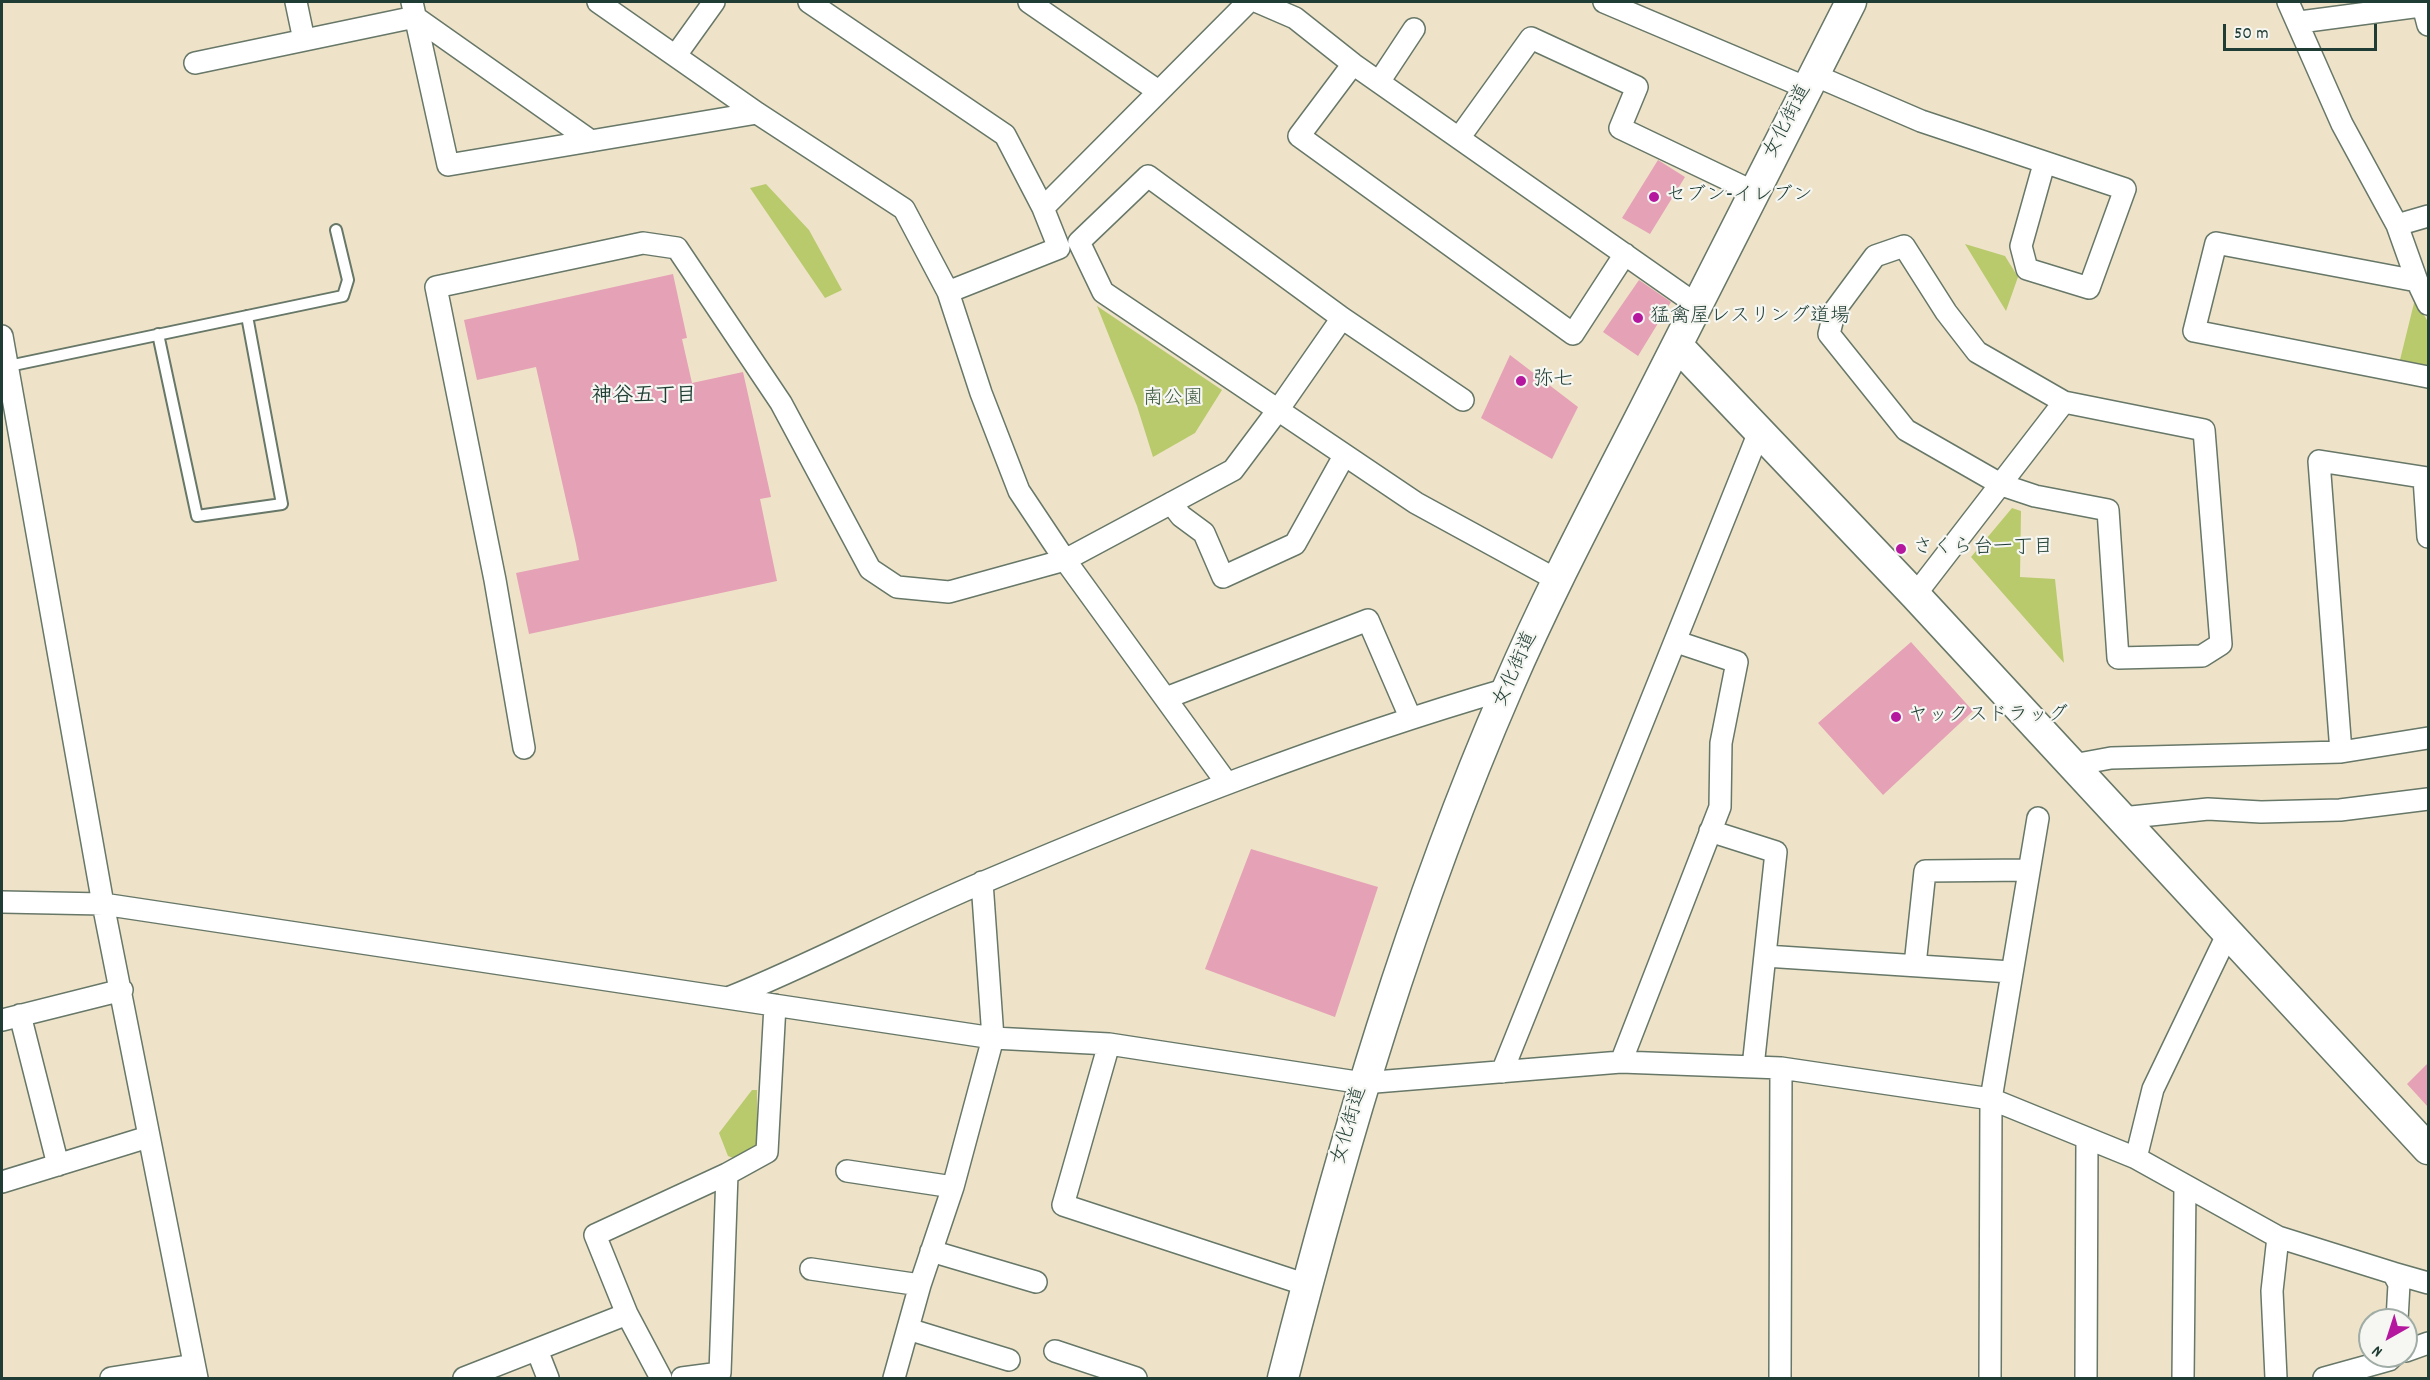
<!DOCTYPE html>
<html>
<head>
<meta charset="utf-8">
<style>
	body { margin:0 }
	#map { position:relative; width:2430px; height:1380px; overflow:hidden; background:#eee3c8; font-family:Dekko,sans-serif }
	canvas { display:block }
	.frame { position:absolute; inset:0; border:3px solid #1f3d34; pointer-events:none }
	.north { position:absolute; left:2358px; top:1308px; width:60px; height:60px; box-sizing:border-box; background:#f6f6f2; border:2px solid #a0aca6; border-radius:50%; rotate:219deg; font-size:16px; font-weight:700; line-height:24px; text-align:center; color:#1f3d34 }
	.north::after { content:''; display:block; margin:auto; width:21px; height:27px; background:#b5179e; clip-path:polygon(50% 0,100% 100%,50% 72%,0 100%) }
	.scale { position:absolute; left:2223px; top:24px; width:154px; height:27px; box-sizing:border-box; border:3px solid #1f3d34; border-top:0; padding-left:8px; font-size:18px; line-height:21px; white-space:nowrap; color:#1f3d34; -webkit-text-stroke:4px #f6f6f2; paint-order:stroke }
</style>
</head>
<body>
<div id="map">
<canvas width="2430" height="1380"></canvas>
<div class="frame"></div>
<div class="north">N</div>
<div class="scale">50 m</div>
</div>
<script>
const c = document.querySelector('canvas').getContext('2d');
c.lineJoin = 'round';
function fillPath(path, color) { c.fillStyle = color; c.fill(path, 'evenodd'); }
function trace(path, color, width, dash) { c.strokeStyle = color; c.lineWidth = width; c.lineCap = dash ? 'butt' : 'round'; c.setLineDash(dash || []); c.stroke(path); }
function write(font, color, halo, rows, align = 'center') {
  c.font = font + ' Dekko,"Klee One",sans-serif'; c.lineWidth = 4.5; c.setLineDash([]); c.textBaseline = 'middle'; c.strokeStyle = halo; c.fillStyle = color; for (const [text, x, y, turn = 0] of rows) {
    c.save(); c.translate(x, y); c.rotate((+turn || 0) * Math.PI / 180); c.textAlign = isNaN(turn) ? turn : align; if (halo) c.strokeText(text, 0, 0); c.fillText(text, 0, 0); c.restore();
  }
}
fillPath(new Path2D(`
	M766,184L809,230L842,290L825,298L750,188Z
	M1965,244L2005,256L2018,277L2006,311Z
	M2415,299L2428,322V371L2399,364Z
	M1097,306L1222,390L1195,433L1153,457L1137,406Z
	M2012,508L2021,511L2020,577L2055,579L2064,663L1971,557Z
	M752,1090H757V1147L736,1159L728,1156L719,1133Z`), '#b9ca6d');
fillPath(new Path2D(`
	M1658,160L1685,177L1650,234L1622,218Z
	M673,274L687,338L682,339L692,383L743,372L771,497L760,499L777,581L529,634L516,573L579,560L576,544L536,367L477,380L464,320Z
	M1639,280L1671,302L1638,356L1603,332Z
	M1510,355L1578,407L1552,459L1481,418Z
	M1911,642L1973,711L1883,795L1818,723Z
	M1251,849L1378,887L1335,1017L1205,969Z
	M2428,1063V1107L2407,1084Z`), '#e5a1b6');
const lane = new Path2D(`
	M158,334L197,516L282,504L247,316
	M4,367L343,296L348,280L336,230`);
const street = new Path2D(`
	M296,2L304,40
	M412,2L448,165L757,113
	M598,2L757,113L904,209L948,292L981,393L1019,491L1065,560L1226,782
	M809,2L1005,135L1043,208L1059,248L948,292
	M1029,2L1158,91
	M1258,2L1295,18L1353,64L1697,305
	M1604,2L1807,88
	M2288,2L2342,124L2397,225L2417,281L2428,304
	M2422,2L2428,25
	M2300,22L2428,5
	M676,55L714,2
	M195,63L415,17L591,141
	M1353,64L1299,136L1573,334L1625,254
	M1814,75L1921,121L2125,189L2089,288L2027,269L2021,246L2044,164
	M1379,82L1414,29
	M1459,138L1531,38L1637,87L1620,128L1754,192
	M1043,208L1248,2
	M2397,225L2428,216
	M1904,246L1946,312L1977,352L2064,402L2204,430L2221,644L2202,656L2118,658L2108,510L2035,496L2002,485L1906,430L1829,334L1835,310L1875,256Z
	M2417,281L2216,243L2194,331L2428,377
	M2,336L103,904L197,1378
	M1463,400L1342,318L1148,176L1079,242L1103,292L1416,503L1557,580
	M2424,478L2428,537
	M1171,503L1181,516L1204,533L1223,577L1295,544L1344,456
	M1915,595L2064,402
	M1166,698L1368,620L1410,717
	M524,748L495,580L436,287L643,243L677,248L781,403L870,569L897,587L949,592L1065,560L1233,470L1278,410L1342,318
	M2341,752L2319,461L2428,478
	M2073,765L2111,758L2341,752L2428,738
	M2122,818L2208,809L2261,812L2340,810L2428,799
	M1710,831L1776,852L1753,1067
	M2,902L103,904L993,1038L1109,1044L1363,1083L1621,1062L1781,1068L1991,1099L2136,1158L2278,1237L2393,1273L2399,1284L2397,1320
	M1765,956L2011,972
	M1915,965L1925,871L2029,870
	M728,998C815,963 898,918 984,882C1156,809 1328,741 1507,689
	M20,1015L58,1165
	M2,1020L122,990
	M1109,1044L1063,1205L1307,1285
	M1621,1062L1720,807L1721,743L1737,662L1677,642
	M1502,1072L1759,432
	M2136,1158L2153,1089L2228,933
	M847,1171L953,1187
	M727,1174L767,1152L775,1005
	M2,1182L148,1137
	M931,1251L1036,1282
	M811,1269L920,1285
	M2393,1273L2428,1283
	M908,1329L1009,1360
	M537,1350L548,1378
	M1055,1351L1136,1378
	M2406,1351L2428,1343
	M111,1378L194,1365
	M464,1378L627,1314
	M661,1378L627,1314L595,1235L727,1174L720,1373L682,1378
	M894,1378L920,1285L953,1187L993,1038L982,882
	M1780,1378L1781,1068
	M1990,1378L1991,1099L2038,818
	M2086,1378L2087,1138
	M2183,1378L2185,1186
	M2276,1378L2272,1291L2278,1237
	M2324,1378L2389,1360L2393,1356`);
const secondary = new Path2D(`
	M1677,345L1915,595L2428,1149
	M1283,1378C1343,1143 1411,910 1508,687C1549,592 1597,502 1644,410C1713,274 1782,138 1851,2`);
trace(lane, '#677768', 14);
trace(street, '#677768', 24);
trace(secondary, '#677768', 33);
trace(lane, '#fff', 10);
trace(street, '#fff', 21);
trace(secondary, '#fff', 30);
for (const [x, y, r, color] of [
	[1654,197,6,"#b5179e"],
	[1638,318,6,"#b5179e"],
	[1521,381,6,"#b5179e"],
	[1901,549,6,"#b5179e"],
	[1896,717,6,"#b5179e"]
]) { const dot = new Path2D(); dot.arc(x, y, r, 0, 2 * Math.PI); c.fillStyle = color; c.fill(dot); trace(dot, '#f6f6f2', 2); }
write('20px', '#1f3d34', '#f6f6f2', [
	["女化街道",1789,122,-63],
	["女化街道",1517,670,-66],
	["女化街道",1351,1126,-74]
]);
write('20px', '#1f3d34', '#f6f6f2', [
	["セブン-イレブン",1666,197],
	["猛禽屋レスリング道場",1650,318],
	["弥七",1533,381],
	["さくら台一丁目",1913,549],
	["ヤックスドラッグ",1908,717]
], 'left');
write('20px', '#3e593f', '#f6f6f2', [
	["南公園",1173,400]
]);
write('bold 21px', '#1f3d34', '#f6f6f2', [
	["神谷五丁目",644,398]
]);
</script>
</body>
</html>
